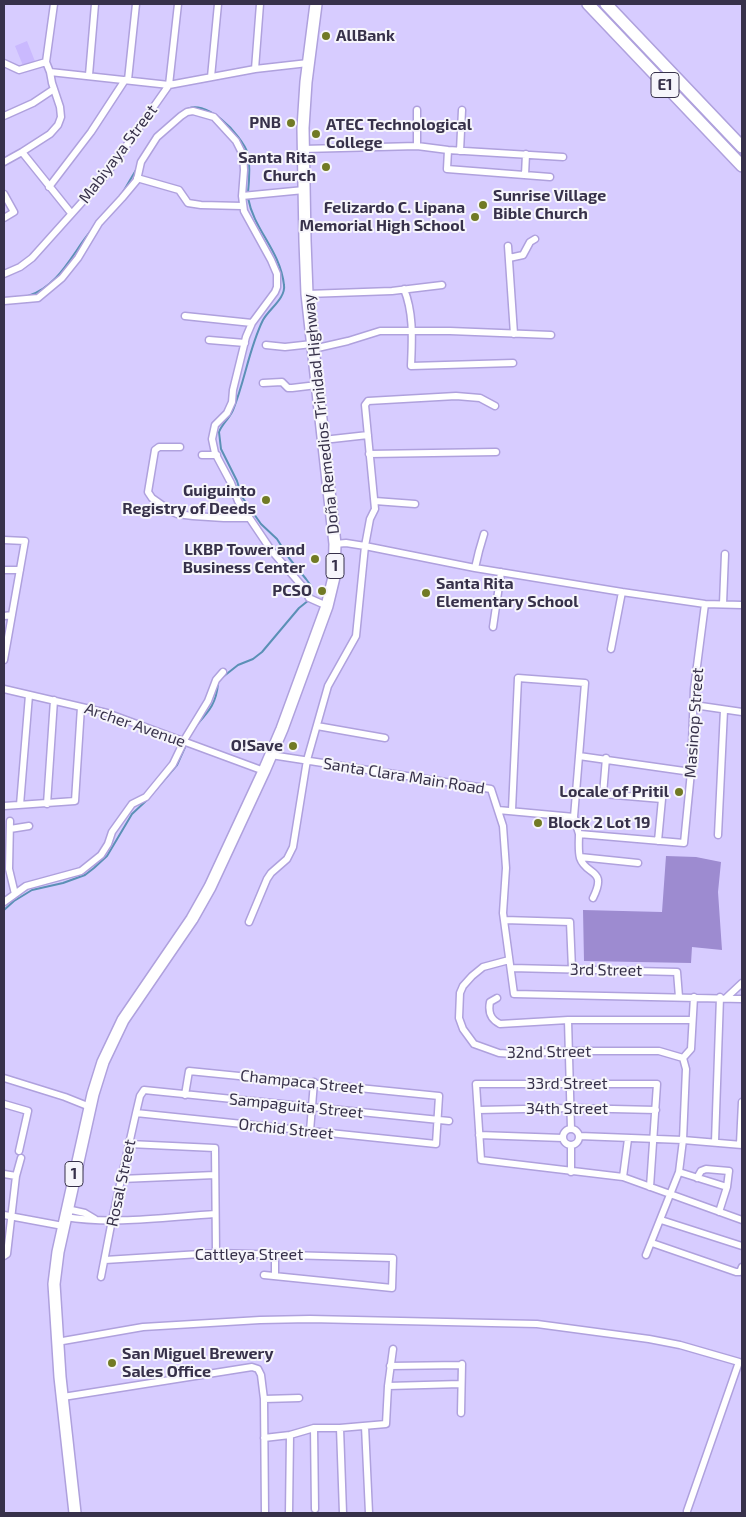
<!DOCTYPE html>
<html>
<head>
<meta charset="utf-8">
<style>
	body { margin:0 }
	#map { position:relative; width:746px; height:1517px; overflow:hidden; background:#d7ccff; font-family:"Exo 2",sans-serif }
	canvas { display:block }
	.frame { position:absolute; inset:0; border:5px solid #37314a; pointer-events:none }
</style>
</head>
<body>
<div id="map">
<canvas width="746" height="1517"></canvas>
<div class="frame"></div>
</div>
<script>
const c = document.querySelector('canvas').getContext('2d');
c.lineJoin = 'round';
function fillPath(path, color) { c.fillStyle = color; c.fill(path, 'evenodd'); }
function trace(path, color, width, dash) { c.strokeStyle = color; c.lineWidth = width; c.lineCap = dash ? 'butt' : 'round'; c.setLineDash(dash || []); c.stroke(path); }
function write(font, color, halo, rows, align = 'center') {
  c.font = font + ' "Exo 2",sans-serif'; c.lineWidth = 4; c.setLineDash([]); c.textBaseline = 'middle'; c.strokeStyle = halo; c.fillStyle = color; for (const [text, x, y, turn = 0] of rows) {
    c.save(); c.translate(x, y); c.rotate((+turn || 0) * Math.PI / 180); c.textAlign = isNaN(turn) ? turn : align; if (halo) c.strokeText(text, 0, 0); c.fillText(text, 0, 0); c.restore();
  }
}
fillPath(new Path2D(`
	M596,4H605L742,149V159Z
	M27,41L36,64L24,68L15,46Z`), '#cab9fe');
fillPath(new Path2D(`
	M666,856L696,857L721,862L718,892L722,950L692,947L691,963L584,961L583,910L662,912Z`), '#9d8bd0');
trace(new Path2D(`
	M184,111C204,95 242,135 248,154C250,164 249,183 248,193
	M123,192L136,170
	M248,198C254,230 280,250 284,285C286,298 269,309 263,320C249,348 245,381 233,410C229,419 222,424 219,432L221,449L237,481L242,497L261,524L277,539L289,558L306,579L312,587V597
	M28,296C58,287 72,254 90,232
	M219,680L238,665L253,659L262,652L299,608L309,600
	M195,727C208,712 216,705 218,684
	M152,794L177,765L186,745
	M4,910L14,901L32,890L63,883L85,875L94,868L107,856L132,814L147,800`), '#5b90b6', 2);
const minor = new Path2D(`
	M4,63L19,70L46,62
	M255,69L260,4
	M50,72L169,85L255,69L308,63
	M89,75L95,4
	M211,77L218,4
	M128,80L136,4
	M4,116L33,103L54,89
	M417,146V110
	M303,149L417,146L448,150L563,157
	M448,150L447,169L550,177
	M460,151L462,110
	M22,152L71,213
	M4,162L22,152L50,134L58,125L61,117L60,107L52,83L50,72L46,62L54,4
	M525,175L526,154
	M137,178L179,190L188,203L201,205L242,206
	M49,187L91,132L125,80
	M4,194L14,212L4,218
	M242,196L304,190
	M508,246L514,334
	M509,258L523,255L530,242L535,239
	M4,274L20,267L32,258L84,200L105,176L169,85L178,4
	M404,289C414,314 412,340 411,366L513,363
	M307,294L392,291L442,285
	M4,301L38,298L62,278L78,258L99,223L122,198L137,180L141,162L157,137L181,116L187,112L193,111L214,117L236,141L243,155L244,170L242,196L244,211L271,260L277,274V287L275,292L252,323L246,337L233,390L232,402L227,413L215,425L212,439L215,453L231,483L238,501L271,550L303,587L309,598L327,606
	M185,316L252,323
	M209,340L245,343
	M266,345L285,347L312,344
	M313,349L348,341L380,331H450L551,335
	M263,383L282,382L288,388H292L317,385
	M323,440L368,435
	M180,447H159L155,450L148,492L152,498L169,510L177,514L193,516L224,518H249
	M369,454L496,452
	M202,455H217
	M375,501L415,504
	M4,540L25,541L4,660
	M335,544L346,543L365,546L475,568L622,592L705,604L742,605
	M475,568L479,551L484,534
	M4,570H20
	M723,604L725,554
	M4,616L12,615
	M493,627L501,572
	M611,649L622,592
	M4,689L107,713L264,771
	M694,705L742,712
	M317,726L385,738
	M271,755L491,789L503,826L506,868L503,913L514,994L742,999
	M579,756L691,772
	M606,758L603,794L662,799L658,841
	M47,804L54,700
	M20,805L29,695
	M4,806L75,801L81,707
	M498,810L574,817
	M512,810L518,678L585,683L574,817L579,834L684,843L691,772L694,689L705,604
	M10,821L9,869L15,894
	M10,829L29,826
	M579,834C579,841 578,851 580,858C586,876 608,868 593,898
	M718,835L724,710
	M580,857L638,863
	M4,902L26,886L81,871L101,855L108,844L112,832L132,804L146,797L173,764L186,737L208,701L216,680L223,672
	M504,920L570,922L572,969
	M249,922L267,879L271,873L287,859L293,847L307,760L328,686L356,636L365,546L370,519L375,509L365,405L368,401L456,396L480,398L495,406
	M509,960L483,967L472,976L463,986L460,993L459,1018L463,1029L474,1044L499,1053L513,1054L569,1051H659L683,1058
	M511,968L677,972L679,997
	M497,998L490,1002C488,1012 490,1019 500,1024L568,1020H692
	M726,998L742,983
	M568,1020L571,1129
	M4,1078L65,1097L90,1107
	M4,1104L28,1111L19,1151
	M478,1110L570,1108L656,1110
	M136,1113L436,1144L439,1096L189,1071L185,1095
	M563 1137a8 8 0 1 1 16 0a8 8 0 1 1-16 0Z
	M310,1131L314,1082
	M479,1135L563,1138
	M579,1136L683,1140L742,1145
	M715,1142L720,997
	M129,1144L215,1148L216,1253
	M740,1144L742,1102
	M571,1145V1172
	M679,1172L727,1187
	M4,1174L16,1176
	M623,1177L628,1139
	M697,1178L701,1171L706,1169L729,1171L727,1187L719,1212
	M121,1179L215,1175
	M650,1187L657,1084H476L481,1160L623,1177L742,1220
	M67,1209L85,1213L95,1219
	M4,1215L63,1226
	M65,1217C114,1225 166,1217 215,1214
	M661,1220L742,1246
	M652,1243L736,1272H740L742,1267
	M275,1255V1276
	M646,1255L679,1172L683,1140L686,1069L683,1058L691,1049L694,997
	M4,1256L7,1254L16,1176L21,1158
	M105,1260L216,1253L393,1258L392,1288L264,1275
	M101,1277L112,1220L136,1113L140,1096L144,1090L449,1121
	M57,1342L143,1327L260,1320L310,1319L537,1324L649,1339L680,1345L739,1362L687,1511
	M390,1366L462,1365
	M388,1386L461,1384
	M63,1397L252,1367L258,1369L261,1375L264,1399L265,1513
	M264,1399L299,1398
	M461,1413L462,1364
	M365,1426L369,1513
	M314,1428L315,1509
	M340,1428L343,1513
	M264,1438L290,1435L314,1428H340L386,1424L388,1386L393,1349
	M289,1513L290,1435`);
const trunk = new Path2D(`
	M75,1513L60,1377L54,1284L58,1252L93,1094L103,1062L123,1020L192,919L210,887L264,771L282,729L327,606L334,577L335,544L307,294L305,241L303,128L306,82L316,4`);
const motorway = new Path2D(`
	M588,4L742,166
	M606,4L742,147`);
trace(minor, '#afa1dd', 9);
trace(trunk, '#afa1dd', 14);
trace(motorway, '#afa1dd', 14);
trace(minor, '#fff', 6);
trace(trunk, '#fff', 11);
trace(motorway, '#fff', 11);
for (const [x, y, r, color] of [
	[326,36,5,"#717a25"],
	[291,123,5,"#717a25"],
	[316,134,5,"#717a25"],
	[326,167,5,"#717a25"],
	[483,205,5,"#717a25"],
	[475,217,5,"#717a25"],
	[266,500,5,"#717a25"],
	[315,559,5,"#717a25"],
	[322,591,5,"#717a25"],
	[426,593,5,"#717a25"],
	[293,746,5,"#717a25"],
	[679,792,5,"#717a25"],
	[538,823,5,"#717a25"],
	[112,1363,5,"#717a25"]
]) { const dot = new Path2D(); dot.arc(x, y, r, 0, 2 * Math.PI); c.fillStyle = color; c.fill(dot); trace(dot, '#f6f5fb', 2); }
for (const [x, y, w] of [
	[665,85,28],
	[335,566,18],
	[74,1174,18]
]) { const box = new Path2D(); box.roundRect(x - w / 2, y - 12.5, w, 25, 4); c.fillStyle = '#f6f5fb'; c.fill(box); trace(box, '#37314a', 1); }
write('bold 15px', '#37314a', null, [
	["E1",665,85],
	["1",335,566],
	["1",74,1174]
]);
write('bold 16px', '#37314a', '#f6f5fb', [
	["AllBank",336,36,"left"],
	["PNB",281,123],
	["ATEC Technological",326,125,"left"],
	["College",326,143,"left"],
	["Santa Rita",316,158],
	["Church",316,176],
	["Sunrise Village",493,196,"left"],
	["Bible Church",493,214,"left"],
	["Felizardo C. Lipana",465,208],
	["Memorial High School",465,226],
	["Guiguinto",256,491],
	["Registry of Deeds",256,509],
	["LKBP Tower and",305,550],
	["Business Center",305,568],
	["Santa Rita",436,584,"left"],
	["Elementary School",436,602,"left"],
	["PCSO",312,591],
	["O!Save",283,746],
	["Locale of Pritil",669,792],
	["Block 2 Lot 19",548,823,"left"],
	["San Miguel Brewery",122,1354,"left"],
	["Sales Office",122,1372,"left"]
], 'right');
write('16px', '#37314a', '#f6f5fb', [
	["Mabiyaya Street",118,154,-53],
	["Doña Remedios Trinidad Highway",321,414,-96],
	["Masinop Street",694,723,-86],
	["Archer Avenue",135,725,19],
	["Santa Clara Main Road",404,776,9],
	["3rd Street",606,970,1],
	["32nd Street",549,1052,-1],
	["Champaca Street",302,1082,6],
	["33rd Street",567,1084],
	["Sampaguita Street",296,1106,6],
	["34th Street",567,1109],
	["Orchid Street",286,1129,6],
	["Rosal Street",121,1183,-78],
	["Cattleya Street",249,1255]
]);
</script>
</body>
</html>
